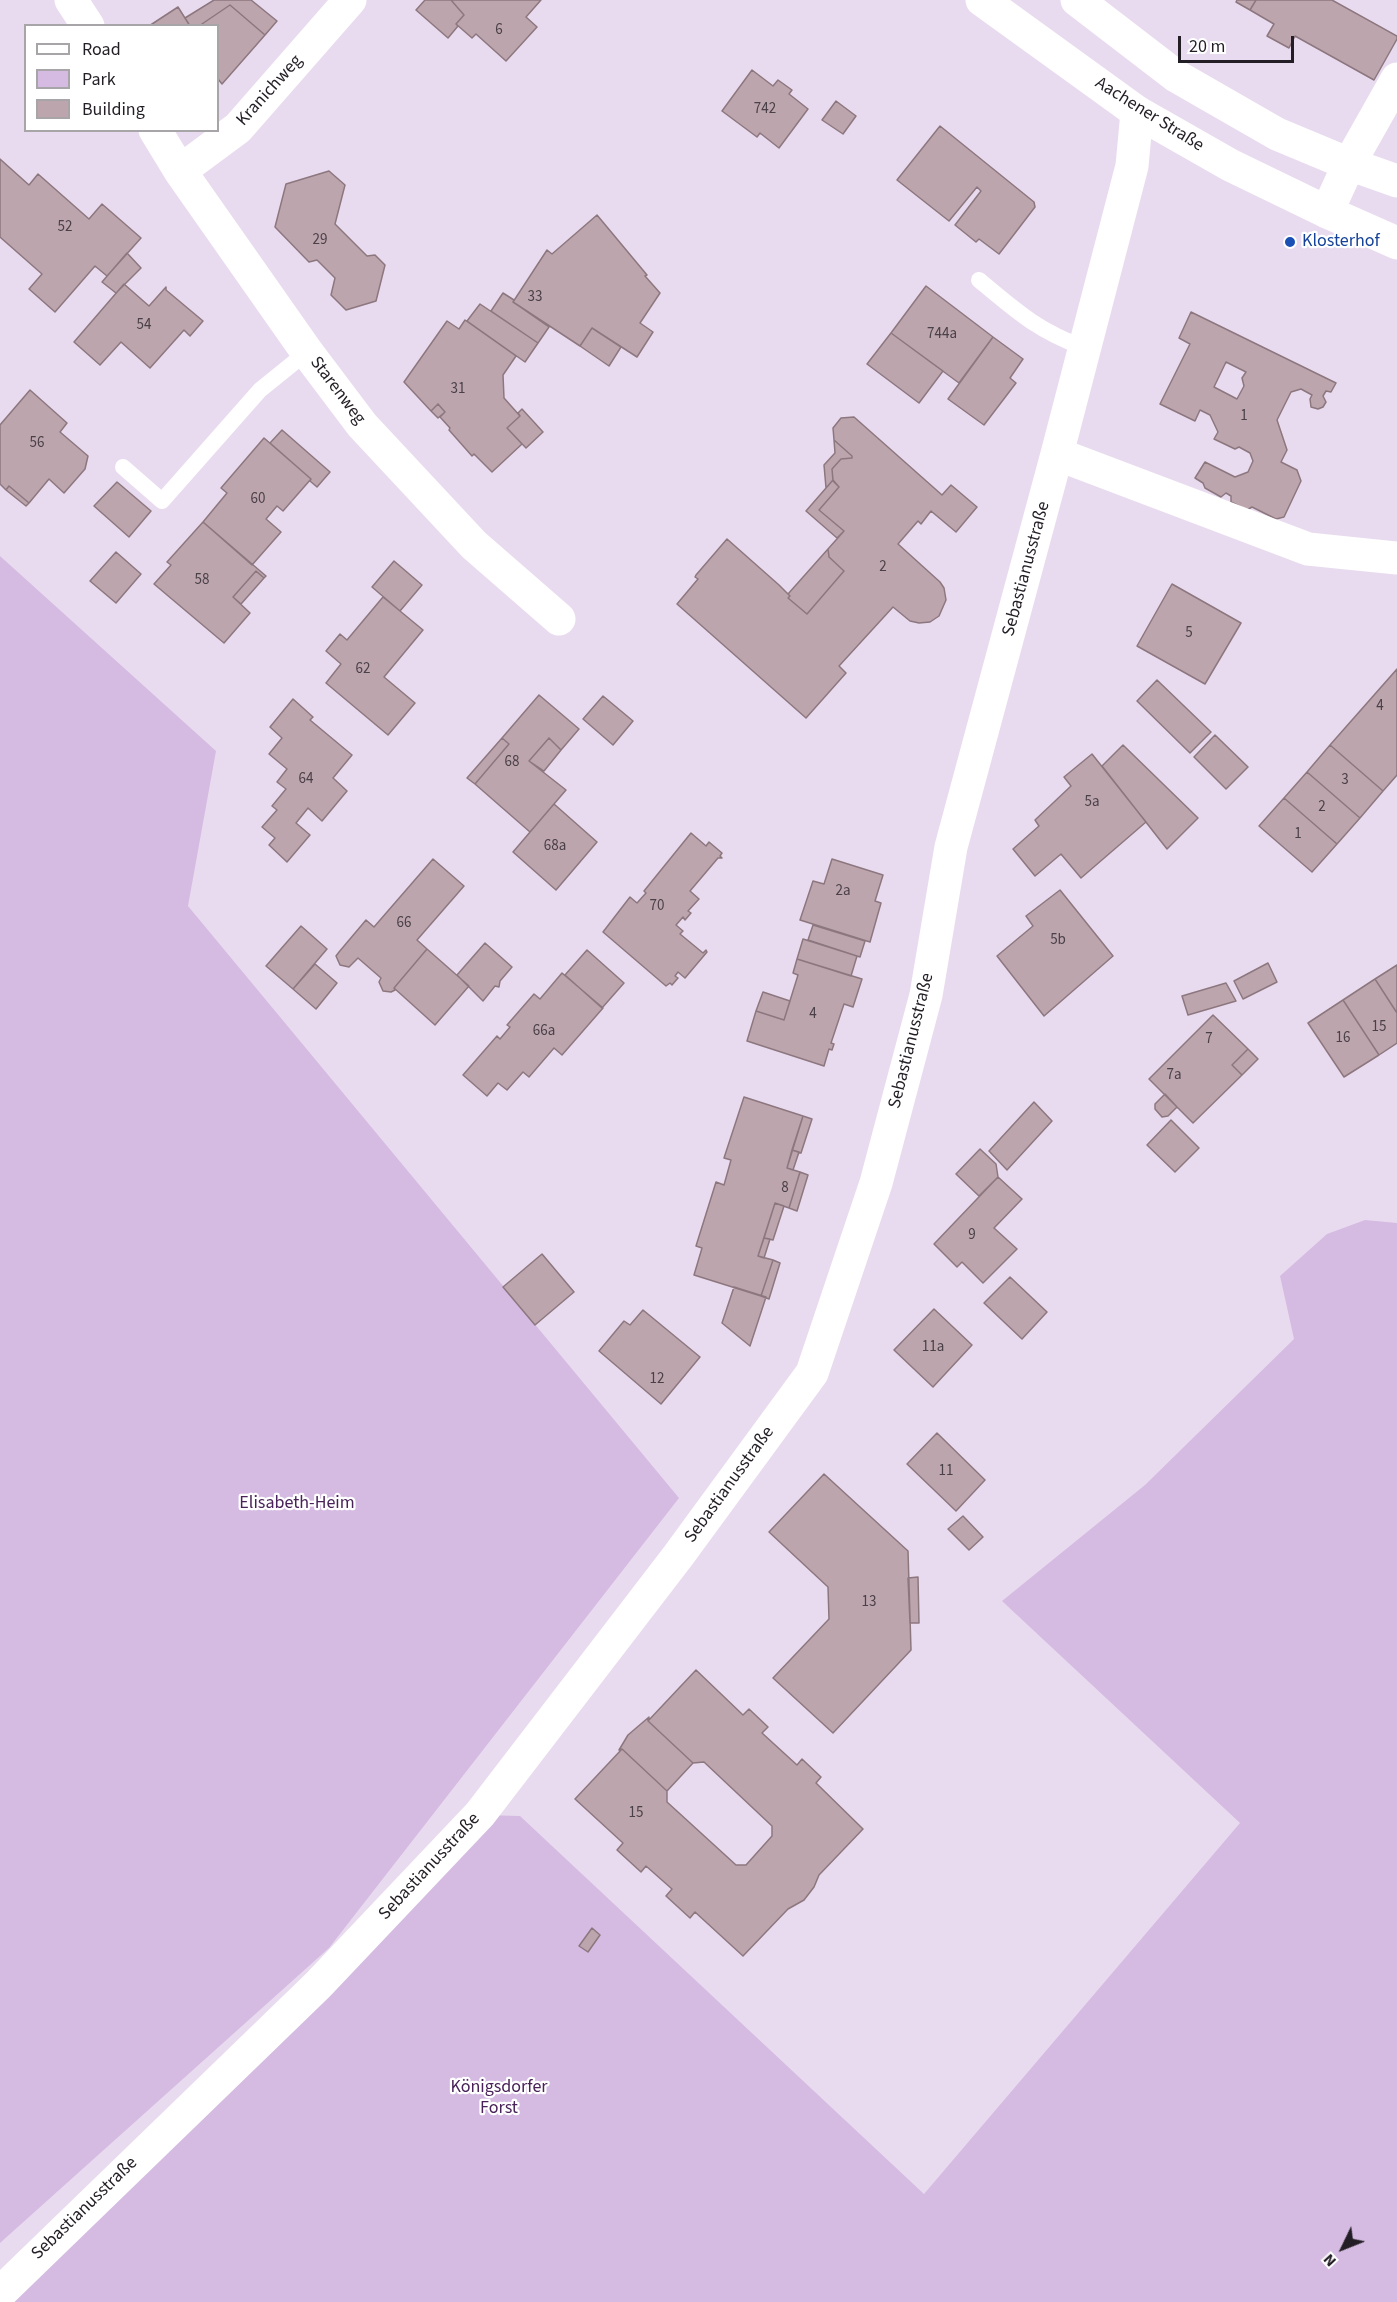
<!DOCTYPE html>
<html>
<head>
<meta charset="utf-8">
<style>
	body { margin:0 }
	#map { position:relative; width:1397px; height:2302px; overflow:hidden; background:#e9dbef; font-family:"Source Sans 3",sans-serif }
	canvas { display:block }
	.legend { position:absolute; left:24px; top:24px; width:195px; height:108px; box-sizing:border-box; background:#fff; border:2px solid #a7a5a8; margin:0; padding:8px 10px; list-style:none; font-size:18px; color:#231e25 }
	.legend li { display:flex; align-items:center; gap:12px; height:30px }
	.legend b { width:30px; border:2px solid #a7a5a8 }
	.north { position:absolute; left:1313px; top:2218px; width:60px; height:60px; -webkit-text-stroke:4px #fff; paint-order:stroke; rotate:227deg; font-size:16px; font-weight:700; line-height:24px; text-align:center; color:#231e25 }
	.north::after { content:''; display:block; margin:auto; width:21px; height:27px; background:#231e25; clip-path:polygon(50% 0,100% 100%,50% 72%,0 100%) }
	.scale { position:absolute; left:1178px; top:36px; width:116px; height:27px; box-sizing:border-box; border:3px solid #231e25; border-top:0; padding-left:8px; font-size:18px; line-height:21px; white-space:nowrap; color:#231e25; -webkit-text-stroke:4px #fff; paint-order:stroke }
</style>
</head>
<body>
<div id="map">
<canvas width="1397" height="2302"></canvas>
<ul class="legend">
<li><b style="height:8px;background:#fff"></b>Road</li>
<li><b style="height:16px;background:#d5bbe2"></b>Park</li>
<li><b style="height:16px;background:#bda5ae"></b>Building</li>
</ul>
<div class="north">N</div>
<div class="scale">20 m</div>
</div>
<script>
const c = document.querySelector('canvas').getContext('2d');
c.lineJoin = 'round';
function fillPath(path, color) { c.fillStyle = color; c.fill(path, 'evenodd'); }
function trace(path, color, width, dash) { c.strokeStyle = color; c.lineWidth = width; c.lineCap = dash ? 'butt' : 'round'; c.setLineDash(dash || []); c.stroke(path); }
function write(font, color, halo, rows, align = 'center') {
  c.font = font + ' "Source Sans 3",sans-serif'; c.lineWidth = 4.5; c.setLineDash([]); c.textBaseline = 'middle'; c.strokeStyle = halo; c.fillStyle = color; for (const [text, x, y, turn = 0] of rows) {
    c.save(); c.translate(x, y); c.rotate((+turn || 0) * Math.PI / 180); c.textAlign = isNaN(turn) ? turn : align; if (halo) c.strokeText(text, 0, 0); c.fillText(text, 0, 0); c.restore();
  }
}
fillPath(new Path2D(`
	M0,556L216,751L188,906L679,1498L329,1948L0,2243Z
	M1365,1220L1397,1223V2302H0L483,1815L520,1816L924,2194L1240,1823L1002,1601L1145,1485L1294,1339L1280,1276L1327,1234Z`), '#d5bbe2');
const building = new Path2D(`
	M214,0H251L277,21L265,35L230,5L199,26H190L185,18Z
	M425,0H451L464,15L456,24L458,26L448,38L416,10Z
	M451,0H541L526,17L537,27L506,61L476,34L472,38L456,24L464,15Z
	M1237,0H1256L1250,10L1236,2Z
	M1256,0H1332L1397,36V39L1374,80L1295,36L1289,48L1267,36L1274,24L1250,10Z
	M230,5L265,35L222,84L218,79V26H199Z
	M178,7L190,26H149Z
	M752,70L773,86L778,80L792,90L789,94L808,109L779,148L760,133L757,137L722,111Z
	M836,101L856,116L843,134L822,120Z
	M940,126L1034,202L1035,207L999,254L979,239L976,242L955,225L981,191L977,187L949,221L897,180Z
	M0,159L29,185L38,174L89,219L102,204L141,238L107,276L95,266L55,312L29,289L42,274L0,237Z
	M329,171L345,185L335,224L367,256L375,255L385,265L376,301L346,310L331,295L335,278L317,260L309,262L275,227L286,184Z
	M597,215L647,275L645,276L660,293L640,323L653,332L637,357L592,328L580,346L513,302L547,250L552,254Z
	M127,253L141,268L116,293L102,282Z
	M124,284L149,306L166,287V290L203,321L190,336L184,330L150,368L121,342L100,365L74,342Z
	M926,286L993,337L959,383L891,333Z
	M503,293L514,300L513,302L549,327L538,343L491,311Z
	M480,304L538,343L525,362L467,321Z
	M1191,312L1336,383L1331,392L1326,391L1323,396L1326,402L1323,407L1318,409L1311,407L1310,399L1312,395L1301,389L1291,392L1277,420L1287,450L1281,462L1297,470L1301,481L1284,517L1276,519L1252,507L1247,510L1231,502V496L1226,493L1221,497L1205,488L1203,483L1195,478L1205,462L1235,477L1248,472L1253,461L1250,453L1239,447L1235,449L1214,439L1218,432L1210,415L1200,410L1195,421L1160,404L1190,344L1179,338ZM1226,362L1246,372L1242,378L1244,386L1237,399L1214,387Z
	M465,320L516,356L503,375L504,398L520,416L507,428L522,444L492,472L474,454L472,456L449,430L450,428L440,417L445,412L438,404L431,411L404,382L447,321L459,329Z
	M592,328L621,347L609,366L580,346Z
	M891,333L943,371L919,403L867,364Z
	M993,337L1023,359L1010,378L1016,383L984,425L948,399Z
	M30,390L67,423L60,432L88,456L85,469L64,493L49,479L29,503L9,486L6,490L0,484V425Z
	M438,404L445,412L438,418L431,411Z
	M522,409L543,432L526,448L507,428L520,416L518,413Z
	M854,417L942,495L951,485L977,507L956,532L931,511L921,524L918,521L898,544L940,582L944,588L946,600L939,616L930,622L919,623L910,621L893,607L839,666L846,673L806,718L677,604L698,579L695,577L696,575L727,539L779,585L790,596L788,598L807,614L844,571L829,557L828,549L844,531L819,510L839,487L833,481L832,469L841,459L852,458V456L834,440L833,428L841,418Z
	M282,430L330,472L317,487L310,481L311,479L270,443Z
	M264,438L311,479L283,511L277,506L266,519L281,532L252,565L203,522L227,493L221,488Z
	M834,440L852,456V458L841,459L832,469L833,480L826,488L824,465L835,453Z
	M833,480L839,487L819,510L844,531L837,538L806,511Z
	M117,482L151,511L129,537L94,506Z
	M9,486L29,503L26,506L6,490Z
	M203,522L266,576L264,578L256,571L233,597L250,613L224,643L154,584L171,565L167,562Z
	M828,549L829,557L844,571L807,614L788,598L790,596L788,594Z
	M116,552L141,574L116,603L90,581Z
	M394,561L422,585L400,611L372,587Z
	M256,571L264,578L241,604L233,597Z
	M1172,584L1241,623L1205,684L1137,646Z
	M383,597L423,630L384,677L415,703L388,735L326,683L341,664L326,651L340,634L347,640Z
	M1397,669V775L1383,791L1330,745Z
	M1157,680L1211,732L1190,753L1137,701Z
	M539,695L579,729L561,750L549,738L529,761L566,790L530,832L475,784L509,744L502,738Z
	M603,696L633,721L613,745L583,719Z
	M293,699L313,717L310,720L352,755L333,778L347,791L322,821L308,808L296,823L310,835L287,862L269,845L275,838L262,827L277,810L272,806L286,789L277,782L287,769L269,754L282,738L270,727Z
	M1215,735L1248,767L1226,789L1194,757Z
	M502,738L509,744L475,784L467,778Z
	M549,738L561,750L544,771L529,761Z
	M1123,745L1198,818L1167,849L1102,766Z
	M1330,745L1383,791L1360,818L1307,772Z
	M1092,754L1146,822L1081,878L1061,854L1035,876L1013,849L1039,826L1035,820L1071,786L1064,777Z
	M1307,772L1360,818L1337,844L1284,798Z
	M1284,798L1337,844L1312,872L1259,826Z
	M554,804L597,842L556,890L513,852Z
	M691,833L706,846L709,842L722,853L720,856L722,858H718L690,891L699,899L688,911L691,913L685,920L683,917L676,925L683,931L680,934L703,953L706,950L707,952L685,978L678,972L675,976L678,978L672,985L670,983L666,986L603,932L630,897L637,903L646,893L644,891Z
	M433,859L464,886L417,940L427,949L394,988L395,990L391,992L383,991L379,982L381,978L358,958L349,967L340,965L336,956L339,952L366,920L374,927Z
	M832,859L883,875L875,901L881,903L870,942L800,920L813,881L824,884Z
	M1060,890L1113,956L1044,1016L997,956L1033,926L1026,916Z
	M813,925L865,941L860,957L808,940Z
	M301,926L327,949L293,989L266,966Z
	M803,939L857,956L851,976L797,959Z
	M485,943L512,967L500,981L499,987L495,986L483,1001L457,975Z
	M427,949L469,986L435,1025L394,988Z
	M587,950L624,983L602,1008L565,975Z
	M797,959L862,979L853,1007L844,1004L831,1043L834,1044L832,1050L829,1049L824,1066L747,1041L756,1011L784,1020L798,975L793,973Z
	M1268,963L1277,982L1243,999L1234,981Z
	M315,964L337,983L316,1009L293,989Z
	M1397,965V1013L1375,979Z
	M562,973L603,1008L562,1055L554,1048L529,1077L523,1072L507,1090L498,1083L487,1096L463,1075L497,1036L500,1039L510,1027L507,1025L534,994L540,999Z
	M1375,979L1397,1013V1043L1379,1055L1343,1000Z
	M1226,983L1236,1001L1188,1015L1182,996Z
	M763,992L790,1001L784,1020L756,1011Z
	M1343,1000L1379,1055L1344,1077L1308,1023Z
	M1213,1015L1248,1049L1232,1065L1242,1075L1193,1123L1149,1079Z
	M1248,1049L1258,1059L1242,1075L1232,1065Z
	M1165,1094L1177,1107L1168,1116L1162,1117L1155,1109V1104Z
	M744,1097L803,1116L787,1168L800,1172L789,1208L775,1203L758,1256L773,1260L761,1296L694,1275L702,1248L696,1246L716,1182L724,1185L731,1160L724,1158Z
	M1034,1102L1052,1121L1007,1170L989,1151Z
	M803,1116L812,1119L801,1153L792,1150Z
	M1171,1120L1199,1148L1175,1172L1147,1145Z
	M980,1149L996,1164L998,1177L979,1196L956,1174Z
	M792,1150L799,1152L793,1170L787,1168Z
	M800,1172L808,1175L797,1211L789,1208Z
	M998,1177L1022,1199L994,1228L1017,1249L983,1283L962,1262L957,1267L934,1244Z
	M775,1203L784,1206L773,1240L764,1238Z
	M764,1238L770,1239L764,1258L758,1256Z
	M542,1254L574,1292L535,1325L503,1287Z
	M773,1260L780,1263L769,1299L761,1296Z
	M1010,1277L1047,1312L1022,1339L984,1303Z
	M734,1287L766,1297L750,1346L722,1323Z
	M934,1309L972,1345L933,1387L894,1350Z
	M643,1310L700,1357L661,1404L599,1351L624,1321L630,1325Z
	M937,1433L985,1480L956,1511L907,1464Z
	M824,1474L908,1551L911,1650L833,1733L773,1678L829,1619L828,1587L769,1532Z
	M963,1516L983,1537L969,1550L948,1529Z
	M918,1577L919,1623H910L908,1578Z
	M696,1670L743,1715L749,1709L768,1727L762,1733L797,1765L802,1759L821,1777L816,1783L863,1829L819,1875L814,1887L804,1900L788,1909L743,1956L695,1912L690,1918L666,1896L672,1889L646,1866L641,1872L617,1850L623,1843L575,1799L622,1749L667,1791V1802L736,1865H746L772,1836V1826L704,1762L693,1763L648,1721Z
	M649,1717L648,1721L693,1763L667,1791L622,1749L619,1750L628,1735Z
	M592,1928L600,1935L588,1952L579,1946Z`);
fillPath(building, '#bda5ae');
trace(building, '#8d777f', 1.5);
trace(new Path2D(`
	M979,280C1016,311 1038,331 1085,348
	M123,467L162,501L260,390L307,352`), '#fff', 16);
trace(new Path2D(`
	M71,0L88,26
	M1077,0L1176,76L1277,134L1349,164L1397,181
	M155,130L180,171L307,352L362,425L474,545L559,619
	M180,171L238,128L350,0
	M1327,212L1349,164L1397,79
	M1057,454L1308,549L1397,558
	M0,2293L318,1985L480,1814L678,1556L812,1373L876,1183L926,995L951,847L1057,454L1132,166L1137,112`), '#fff', 33);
trace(new Path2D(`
	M982,0L1137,112L1230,165L1327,212L1397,243`), '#fff', 33);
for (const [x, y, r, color] of [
	[1290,242,6,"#1a4fb4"]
]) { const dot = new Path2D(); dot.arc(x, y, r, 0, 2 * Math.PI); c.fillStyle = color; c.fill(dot); trace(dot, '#fff', 2); }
write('15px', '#4a4047', null, [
	["6",499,31],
	["742",765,110],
	["52",65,228],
	["29",320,241],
	["33",535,298],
	["54",144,326],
	["744a",942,335],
	["31",458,390],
	["1",1244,417],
	["56",37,444],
	["60",258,500],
	["2",883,568],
	["58",202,581],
	["5",1189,634],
	["62",363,670],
	["4",1380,707],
	["68",512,763],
	["64",306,780],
	["3",1345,781],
	["5a",1092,803],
	["2",1322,808],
	["1",1298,835],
	["68a",555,847],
	["2a",843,892],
	["70",657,907],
	["66",404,924],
	["5b",1058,941],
	["4",813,1015],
	["15",1379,1028],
	["66a",544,1032],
	["16",1343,1039],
	["7",1209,1040],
	["7a",1174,1076],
	["8",785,1189],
	["9",972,1236],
	["11a",933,1348],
	["12",657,1380],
	["11",946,1472],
	["13",869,1603],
	["15",636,1814]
]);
write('18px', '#231e25', '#fff', [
	["Kranichweg",270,91,-48],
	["Aachener Straße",1149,115,32],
	["Starenweg",337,391,53],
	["Sebastianusstraße",1027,569,-75],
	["Sebastianusstraße",912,1041,-76],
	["Sebastianusstraße",730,1485,-54],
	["Sebastianusstraße",430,1867,-47],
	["Sebastianusstraße",85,2209,-44]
]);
write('18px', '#164399', '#fff', [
	["Klosterhof",1302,242]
], 'left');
write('18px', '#482258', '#fff', [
	["Elisabeth-Heim",297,1504],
	["Königsdorfer",499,2088],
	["Forst",499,2109]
]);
</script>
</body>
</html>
